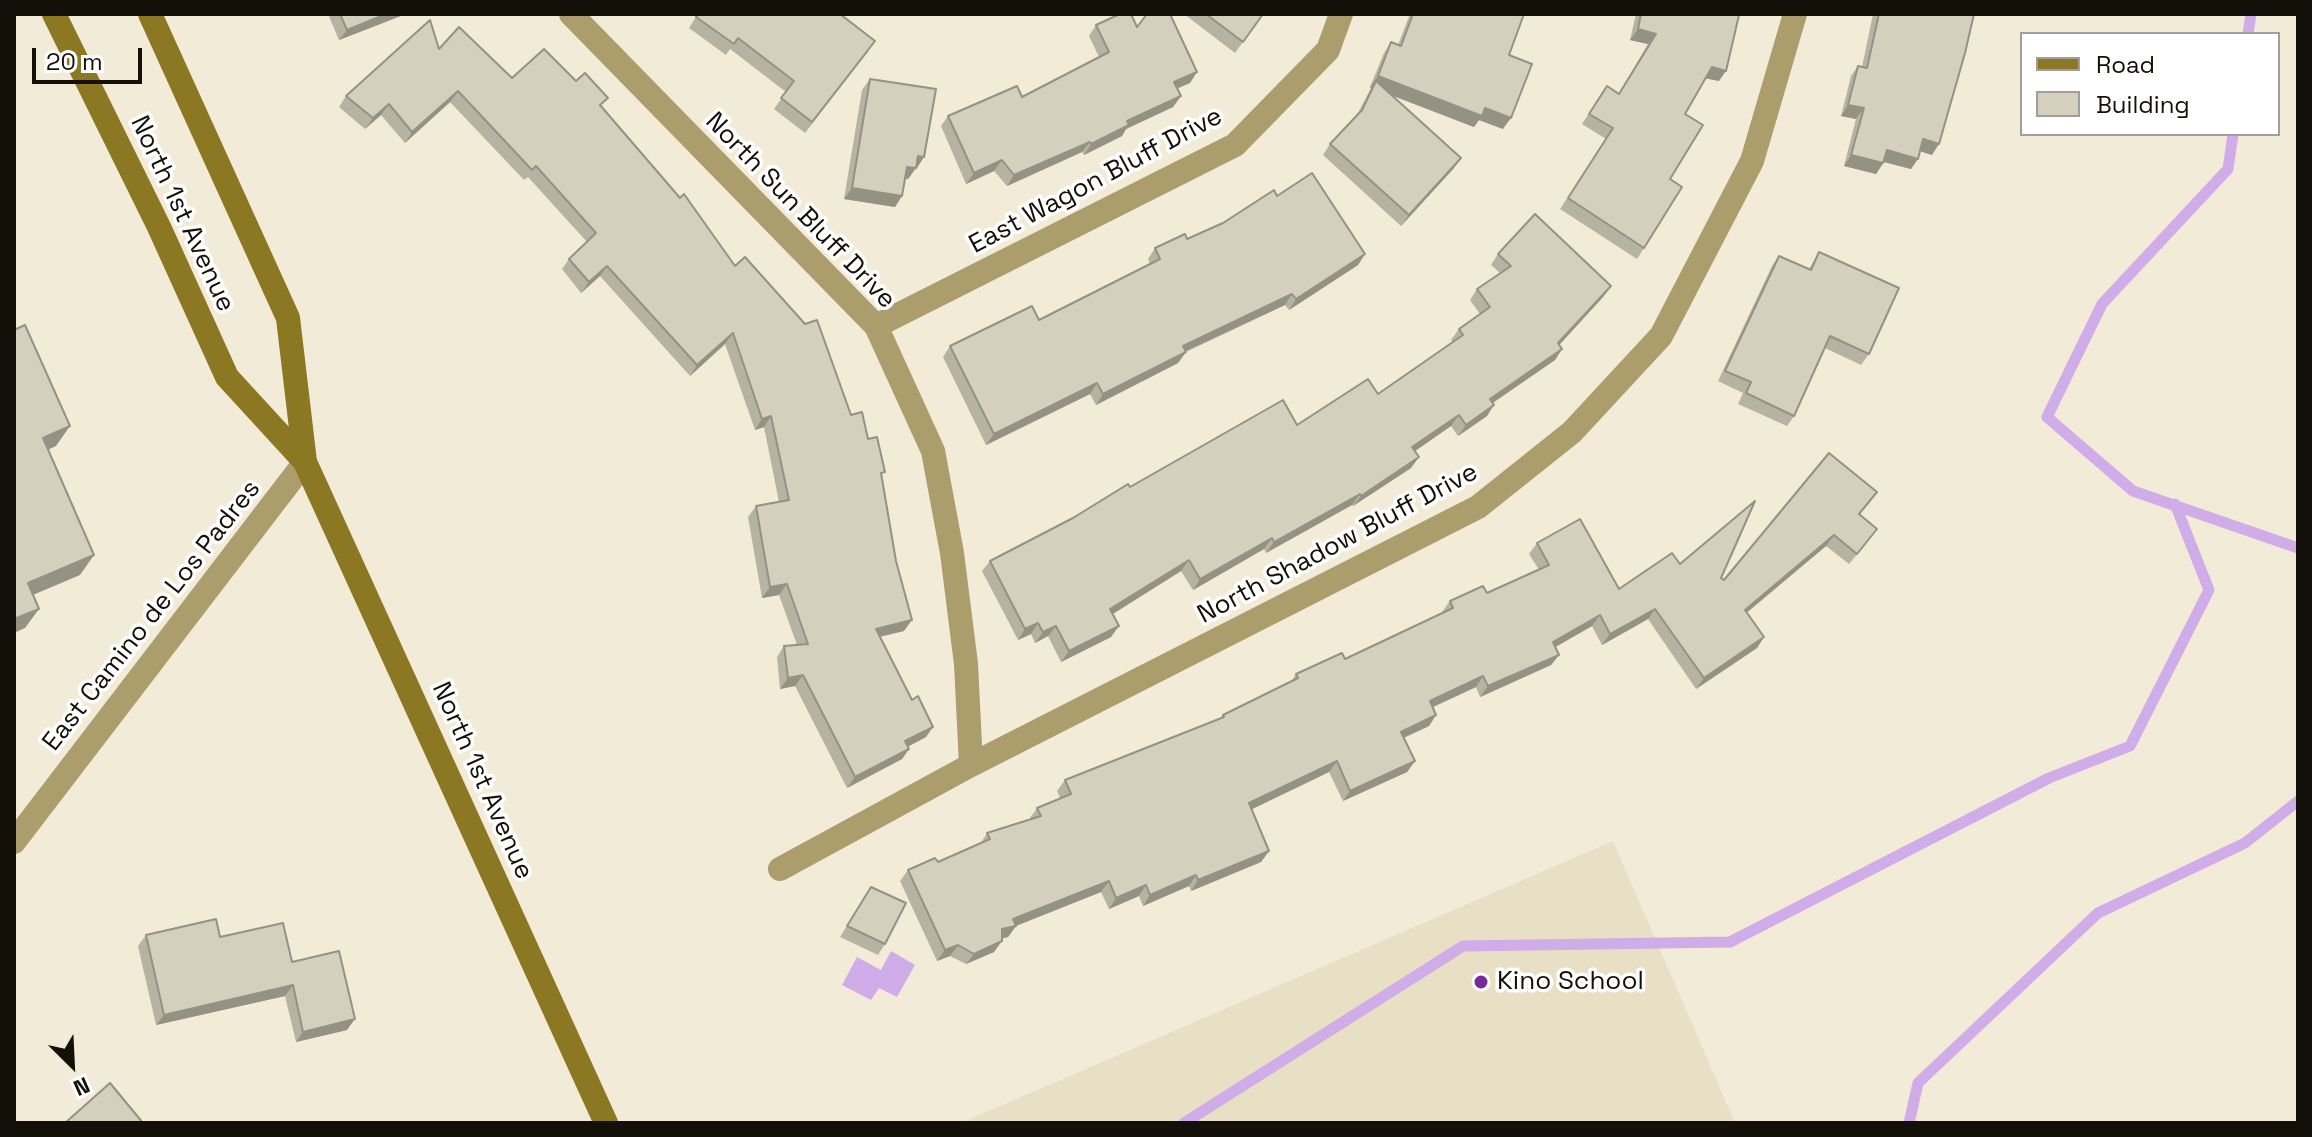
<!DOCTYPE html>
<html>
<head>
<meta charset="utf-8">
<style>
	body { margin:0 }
	#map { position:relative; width:2312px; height:1137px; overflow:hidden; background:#f1ebd8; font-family:"Space Grotesk",sans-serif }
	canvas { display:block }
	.frame { position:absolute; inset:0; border:16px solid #121009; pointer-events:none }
	.legend { position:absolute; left:2020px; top:32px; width:260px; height:104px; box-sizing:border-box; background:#fff; border:2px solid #a09f9d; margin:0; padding:10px 14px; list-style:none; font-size:24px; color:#121009 }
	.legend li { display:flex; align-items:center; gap:16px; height:40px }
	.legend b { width:40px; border:2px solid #a09f9d }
	.north { position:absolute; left:32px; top:1025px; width:80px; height:80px; -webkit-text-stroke:6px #fff; paint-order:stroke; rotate:156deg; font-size:22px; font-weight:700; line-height:32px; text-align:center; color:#121009 }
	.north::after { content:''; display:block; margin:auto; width:28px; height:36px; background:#121009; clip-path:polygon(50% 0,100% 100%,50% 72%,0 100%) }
	.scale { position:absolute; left:32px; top:48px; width:110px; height:36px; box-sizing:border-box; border:4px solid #121009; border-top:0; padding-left:10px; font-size:24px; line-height:28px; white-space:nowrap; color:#121009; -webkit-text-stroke:6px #fff; paint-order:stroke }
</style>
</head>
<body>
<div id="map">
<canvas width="2312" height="1137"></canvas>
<div class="frame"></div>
<ul class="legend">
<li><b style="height:10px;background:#8c7722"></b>Road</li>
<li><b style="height:22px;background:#d5d0bd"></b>Building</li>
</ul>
<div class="north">N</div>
<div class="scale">20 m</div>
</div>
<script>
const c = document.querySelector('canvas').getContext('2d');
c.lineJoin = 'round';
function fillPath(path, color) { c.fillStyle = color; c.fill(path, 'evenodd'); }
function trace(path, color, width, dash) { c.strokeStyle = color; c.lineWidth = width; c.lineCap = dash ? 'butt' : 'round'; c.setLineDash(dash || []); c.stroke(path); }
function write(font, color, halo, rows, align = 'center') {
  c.font = font + ' "Space Grotesk",sans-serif'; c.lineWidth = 7; c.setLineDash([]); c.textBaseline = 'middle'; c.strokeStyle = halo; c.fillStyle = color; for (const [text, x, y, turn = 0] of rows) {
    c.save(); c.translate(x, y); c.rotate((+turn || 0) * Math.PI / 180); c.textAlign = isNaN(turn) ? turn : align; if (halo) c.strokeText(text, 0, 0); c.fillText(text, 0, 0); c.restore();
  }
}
fillPath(new Path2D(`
	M1613,841L1735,1123H961Z`), '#e7e0c5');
fillPath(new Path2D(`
	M891,951L915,965L897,997L879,988L871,1000L842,985L857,957L881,970Z`), '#d0ace9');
trace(new Path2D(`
	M2248,34L2251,14
	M2233,134L2228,169L2102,304L2047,417L2133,491L2298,548
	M1184,1123L1463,946L1730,942L2049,778L2130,746L2209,590L2175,504
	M1909,1123L1918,1083L2098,913L2245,843L2298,801`), '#d0ace9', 11);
trace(new Path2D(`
	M571,14L876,326L933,451L952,553L966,664L971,765
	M876,326L1235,145L1328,50L1341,14
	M14,842L305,462
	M780,869L971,765L1478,507L1572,432L1661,336L1752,161L1795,14`), '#ab9d6c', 24);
trace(new Path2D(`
	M54,14L159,227L227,377L305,462L606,1123
	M150,14L288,318L305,462`), '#8c7722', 24);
fillPath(new Path2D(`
	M328,14H406L339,40Z
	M692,14H840L868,52L805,133L774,109L786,92L730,49L726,55L689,28L696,17Z
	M1184,14H1263L1235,53Z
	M1410,14H1524L1509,55L1503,129L1479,120L1474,127L1393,96L1454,168L1401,226L1323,155L1330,144L1357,115L1371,88L1370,87L1384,53L1391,42L1398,45Z
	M1636,14H1733L1719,81L1705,78L1685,114L1670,179L1644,248L1637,259L1560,209L1606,139L1582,124L1607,86L1619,93L1648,44L1630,40Z
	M1873,14H1974L1932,155L1920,151L1911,169L1884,162L1876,174L1844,166L1856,119L1841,116L1851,76L1858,66L1862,67Z
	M1096,25L1137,27L1190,83L1177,88L1181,96L1173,107L1126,129L1122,136L1084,155L1082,152L1007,186L994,171L966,184L941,126L948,116L1022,97L1099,57L1089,36Z
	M439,49L512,78L602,107L735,266L851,415L868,439L882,477L904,631L880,637L926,737L908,746L909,749L902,759L847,788L795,686L780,689L777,657L784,646L797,645L779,595L762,598L748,517L756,506L779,502L764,427L755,430L725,344L690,376L600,276L581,293L562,269L569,259L587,242L528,177L524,180L450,102L405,143L381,115L365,129L339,107L346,96Z
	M870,79L924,157L908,179L905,178L902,196L895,207L844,199L862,90Z
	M1277,196L1365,254L1358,265L1289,310L1285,305L1186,352L1178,363L1096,405L1090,394L986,445L943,357L950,346L1039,320L1150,264L1148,259L1155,248L1187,239L1223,223Z
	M1819,252L1869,354L1861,365L1825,348L1794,416L1787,426L1738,404L1743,393L1718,381L1772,266L1779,256L1809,269Z
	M1498,254L1611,286L1603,297L1559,345L1562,349L1555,360L1493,403L1487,416L1458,436L1451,426L1415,451L1419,457L1411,468L1353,506L1352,505L1266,553L1264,549L1193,590L1181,571L1113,614L1111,637L1061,662L1048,636L1035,643L1031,634L1018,640L982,571L990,561L1130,487L1378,394L1453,342L1451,340L1459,329L1480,314L1470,300L1477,289L1500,273L1491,265Z
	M1877,492L1859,515L1869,540L1849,564L1826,546L1747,612L1764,637L1757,648L1696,689L1648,619L1602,645L1592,626L1555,647L1559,655L1551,665L1480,697L1476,687L1433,707L1436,715L1429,726L1404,738L1415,761L1407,772L1343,801L1329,772L1252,809L1269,851L1261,862L1191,891L1189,886L1143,906L1139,896L1109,909L1101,892L1016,926L1008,937L1002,938L994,952L966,964L950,956L937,961L900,881L908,870L938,862L981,843L987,833L1030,820V818L1037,808L1060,798L1057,791L1065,780L1221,718L1223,715L1291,682L1296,674L1345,659L1443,613L1442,612L1450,601L1487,593L1539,570L1529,554L1537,543L1619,589L1680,564L1724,580Z
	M871,887L885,944L878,955L840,937Z
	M146,935L220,937L292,962L347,1030L296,1042L285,996L156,1025L138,946Z`), '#b7b3a3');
fillPath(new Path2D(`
	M386,14H406L339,40L347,30Z
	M1638,29L1656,34L1648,44L1630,40Z
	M1712,67L1726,71L1719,81L1704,78Z
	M1197,72L1190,83L1167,93L1174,82Z
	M1378,76L1485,108L1511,118L1503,129L1479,120L1474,127L1373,88L1376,81L1371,88L1370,87Z
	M458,91L450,102L405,143L412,132Z
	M1181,96L1173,107L1126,129L1122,136L1084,155L1091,144L1127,121Z
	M389,104L381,115L365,129L373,118Z
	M1848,105L1864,108L1856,119L1841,116Z
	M1923,139L1939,144L1932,155L1916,150Z
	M1090,142L1082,152L1007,186L1014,175Z
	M1887,150L1918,159L1911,169L1880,161Z
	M1851,155L1883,163L1876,174L1844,166Z
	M918,156L924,157L917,168L910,167Z
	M1461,158L1454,168L1401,226L1409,215Z
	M1002,160L994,171L966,184L974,173Z
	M907,167L916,168L908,179L899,178Z
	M852,188L902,196L895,207L844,199Z
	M1365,254L1358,265L1289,310L1296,299Z
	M607,266L600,276L581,293L589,282Z
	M1611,286L1603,297L1551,354L1558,343Z
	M1292,294L1285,305L1175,356L1183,346Z
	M733,333L725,344L690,376L697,365Z
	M1562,349L1555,360L1482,410L1490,399Z
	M1186,352L1178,363L1096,405L1103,394Z
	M1097,383L1090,394L986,445L994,434Z
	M1494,405L1487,416L1458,436L1466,425Z
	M1459,415L1451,426L1405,458L1412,447Z
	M771,416L764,427L755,430L762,419Z
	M70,426L56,446L30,458L43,438Z
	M1419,457L1411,468L1353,506L1361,496Z
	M1360,494L1352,505L1266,553L1274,542Z
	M1834,535L1826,546L1738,620L1745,610Z
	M1272,538L1264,549L1193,590L1200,579Z
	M94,555L80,575L14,603L28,583Z
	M1189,560L1181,571L1103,620L1110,609Z
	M787,584L779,595L762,598L770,587Z
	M39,609L25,628L14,633V619Z
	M1655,609L1648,619L1602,645L1610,634Z
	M1600,615L1592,626L1545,653L1553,642Z
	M912,620L904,631L868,639L876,629Z
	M1038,623L1031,634L1018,640L1025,629Z
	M1056,626L1048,636L1035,643L1043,632Z
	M1119,626L1111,637L1061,662L1069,651Z
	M1764,637L1757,648L1696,689L1704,678Z
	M1559,655L1551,665L1480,697L1488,686Z
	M803,675L795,686L780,689L788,678Z
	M1483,676L1476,687L1422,712L1430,701Z
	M1436,715L1429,726L1394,742L1401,732Z
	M933,727L926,737L898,752L905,741Z
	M909,749L902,759L847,788L855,777Z
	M1337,761L1329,772L1242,814L1249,803Z
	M1415,761L1407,772L1343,801L1350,791Z
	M1269,851L1261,862L1191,891L1198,880Z
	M1196,875L1189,886L1143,906L1150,895Z
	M1109,881L1101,892L1013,927L1016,926L1008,937L995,940L1002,929L1013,919Z
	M1146,885L1139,896L1109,909L1116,898Z
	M1002,941L994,952L966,964L974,954Z
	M958,945L950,956L937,961L945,950Z
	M293,985L285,996L156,1025L164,1015Z
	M355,1019L347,1030L296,1042L303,1032Z`), '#959284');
const building = new Path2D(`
	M340,14H386L347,30Z
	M699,14H840L875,41L812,122L781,98L794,81L738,38L734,44L696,17Z
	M1120,14H1131L1137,27L1147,14H1170L1197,72L1174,82L1181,96L1127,121L1129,125L1091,144L1090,142L1014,175L1002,160L974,173L948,116L1017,86L1022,97L1109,52L1096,25Z
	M1206,14H1263L1243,42Z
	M1413,14H1524L1509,55L1532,64L1511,118L1485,108L1482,116L1378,76L1391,42L1401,46Z
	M1641,14H1733L1739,15L1726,71L1712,67L1685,114L1703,125L1670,179L1682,187L1644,248L1568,198L1613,128L1589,114L1607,86L1619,94L1656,34L1638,29Z
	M1879,14H1974L1965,53L1939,144L1923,139L1918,159L1887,150L1883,163L1851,155L1864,108L1848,105L1858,66L1867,68Z
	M430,20L439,49L459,27L512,78L544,49L576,81L585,73L608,98L600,105L680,198L684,194L735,266L745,257L805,324L817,320L851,415L862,412L868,439L877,437L885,472L881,473L896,561L912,620L876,629L912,700L918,696L933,727L905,741L909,749L855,777L803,675L788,678L784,646L808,644L787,584L770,587L756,506L789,500L771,416L762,419L733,333L697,365L607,266L589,282L569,259L596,233L536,166L532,170L458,91L412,132L389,104L373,118L346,96Z
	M870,79L936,89L924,157L918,156L916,168L907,167L902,196L852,188Z
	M1376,81L1461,158L1409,215L1330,144L1362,110Z
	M1312,173L1365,254L1296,299L1292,294L1183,346L1186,352L1103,394L1097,383L994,434L950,346L1032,306L1039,320L1160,259L1155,248L1185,234L1187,239L1223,223L1274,190L1277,196Z
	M1535,214L1611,286L1558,343L1562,349L1490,399L1494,405L1466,425L1459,415L1412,447L1419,457L1361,496L1360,494L1274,542L1272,538L1200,579L1189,560L1110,609L1119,626L1069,651L1056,626L1043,632L1038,623L1025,629L990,561L1073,518L1128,484L1130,487L1283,400L1297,425L1368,379L1378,394L1463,335L1459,329L1490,307L1477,289L1511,266L1498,254Z
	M1819,252L1899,288L1869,354L1830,336L1794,416L1746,393L1751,382L1725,371L1779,256L1811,270Z
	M25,325L70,426L43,438L94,555L28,583L39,609L14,619V330Z
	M1829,453L1877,492L1859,514L1877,529L1857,554L1834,535L1745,610L1764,637L1704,678L1655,609L1610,634L1600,615L1553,642L1559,655L1488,686L1483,676L1430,701L1436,715L1401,732L1415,761L1350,791L1337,761L1249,803L1269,851L1198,880L1196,875L1150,895L1146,885L1116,898L1109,881L1013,919L1016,926L1002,929V941L974,954L958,945L945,950L908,870L935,858L938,862L990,839L987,833L1041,816L1037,808L1071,794L1065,780L1224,717L1223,715L1298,678L1296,674L1342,653L1345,659L1453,608L1450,601L1483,586L1487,593L1549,565L1537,543L1580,519L1619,589L1672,553L1680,564L1755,501L1721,578L1724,580Z
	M871,887L906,903L885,944L847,926Z
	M216,919L220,937L283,923L292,962L339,951L355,1019L303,1032L293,985L164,1015L146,935Z
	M110,1083L143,1123H65Z`);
fillPath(building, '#d5d0bd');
trace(building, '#959284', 2);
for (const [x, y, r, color] of [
	[1481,982,8,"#762b9d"]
]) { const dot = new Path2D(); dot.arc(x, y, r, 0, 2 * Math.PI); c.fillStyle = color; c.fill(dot); trace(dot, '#fff', 3); }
write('26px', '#121009', '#fff', [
	["East Wagon Bluff Drive",1096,181,-28],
	["North Sun Bluff Drive",800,211,46],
	["North 1st Avenue",182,214,65],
	["North Shadow Bluff Drive",1338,544,-28],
	["East Camino de Los Padres",152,616,-52],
	["North 1st Avenue",482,781,66]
]);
write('26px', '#121009', '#fff', [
	["Kino School",1497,982]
], 'left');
</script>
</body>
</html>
